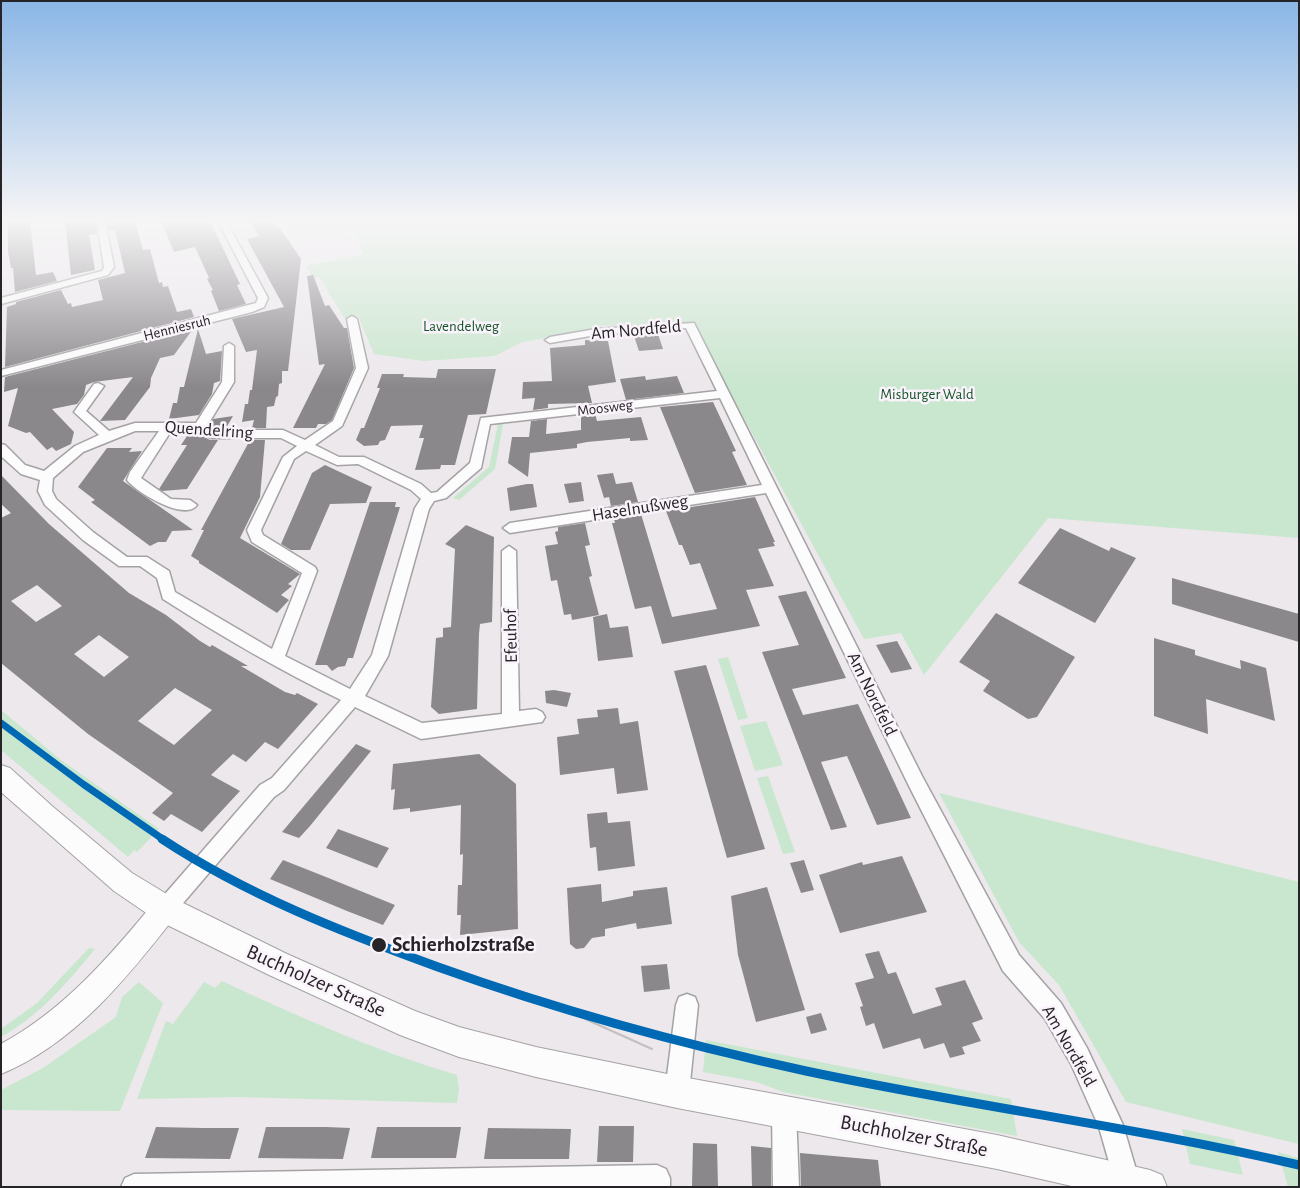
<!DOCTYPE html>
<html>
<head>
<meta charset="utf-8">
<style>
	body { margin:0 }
	#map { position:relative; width:1300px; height:1188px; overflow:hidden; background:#ece8ec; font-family:"Alegreya Sans",sans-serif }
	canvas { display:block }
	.frame { position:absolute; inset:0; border:2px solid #262426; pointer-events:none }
</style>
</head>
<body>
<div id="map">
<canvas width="1300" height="1188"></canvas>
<div class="frame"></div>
</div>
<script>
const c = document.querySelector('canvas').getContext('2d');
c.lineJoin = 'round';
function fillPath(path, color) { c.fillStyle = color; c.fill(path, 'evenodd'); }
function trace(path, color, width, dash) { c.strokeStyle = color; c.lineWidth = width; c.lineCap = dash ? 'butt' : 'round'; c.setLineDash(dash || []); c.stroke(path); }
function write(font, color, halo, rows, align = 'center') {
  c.font = font + ' "Alegreya Sans",sans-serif'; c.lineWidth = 5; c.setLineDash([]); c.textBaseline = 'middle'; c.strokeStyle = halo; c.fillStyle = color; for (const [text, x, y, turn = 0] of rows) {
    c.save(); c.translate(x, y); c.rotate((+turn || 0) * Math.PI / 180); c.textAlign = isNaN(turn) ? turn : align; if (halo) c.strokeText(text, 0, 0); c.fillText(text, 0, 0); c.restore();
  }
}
fillPath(new Path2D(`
	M293,221H1299V538L1048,518L924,675L901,633L864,639L692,323L598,326L595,330L522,342L495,356L424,361L374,354L358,316L345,319L319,277L313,278L306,266L364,254L354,233L333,232L293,237L285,224L294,223Z
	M498,424H503L495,469L459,500L453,498L489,467Z
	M728,657L748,718L738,720L718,659Z
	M1,710L61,760L159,829L137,852L134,850L128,857L1,750Z
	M766,721L783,765L755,771L740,726Z
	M768,776L795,852L783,854L757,778Z
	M939,793L1299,882V1144L1126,1102L1059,985L1019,942Z
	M89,948L95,949C68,982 39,1016 1,1037V1029L37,1003Z
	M222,981C299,1017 375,1051 457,1075L459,1089L457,1103L238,1097L137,1099L166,1021L173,1024L204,982L215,988Z
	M139,982L163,1003L120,1111L1,1110V1090L43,1068L116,1017L122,997Z
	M706,1040L1011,1099L1017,1136L783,1092L757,1082L703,1072Z
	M1182,1129L1234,1140L1243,1175L1190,1164Z
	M1278,1152L1299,1158V1187H1288Z`), '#c9e6ce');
fillPath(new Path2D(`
	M8,221H30L36,275L53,272L57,281L15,292L13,268H11L8,251Z
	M65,221H95L97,234L89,235L95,270L71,275Z
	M107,221H135L143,250L150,249L159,283L162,282L163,287L168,286L177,312L191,309L194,317L5,367L7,307L16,304V302L61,290L68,304L71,303L72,307L103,300L98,280L125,273L115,230L109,231Z
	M161,221H200V223L210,221L240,284L237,285L246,304L219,311L211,291L213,290L207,279L209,278L195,247L174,252Z
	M250,221H273L278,228H280L301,259L288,371H282V383L279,384L278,396L276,397L274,406L267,407L266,428H252L254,420L242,422L245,404H248L250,390H252L257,350L246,352L232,319L284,307L247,239L259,236Z
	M313,275L325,306L329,305L344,328H347L354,368L332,420L326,424H318L316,428H293L325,364L319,365L307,276Z
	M193,329L174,355L160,358L151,378L150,387L125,420L100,421L133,377L94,382L86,385L84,395L77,404L52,409L74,432L71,444L56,451L52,447L47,450L30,432L26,433L8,426L18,388L4,392L5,377Z
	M198,329L206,354L222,351L220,381L214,383L212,394L199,415L169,419L173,403H177L180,387H184Z
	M658,334L663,349L639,351L634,336Z
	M585,340L608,341L616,382L588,386L592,403L548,404V408L533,410L535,398L522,399L523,382L552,381L550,348L585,345Z
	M438,369H496L486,414L468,415L455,465H441L440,469L415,470L424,438H419L423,425L391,426L385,440L380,441L378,445L364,446L356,440L361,428H364L380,388H377L382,374H404L403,377L436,378Z
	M645,376L646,380L677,376L684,393L626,400L620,379Z
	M713,402L736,451L732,452L747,485L695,493L660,407Z
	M595,414L597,421L641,417L648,440L630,441V438L587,442L577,444V448L530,453L528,477L508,463L512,437H529L531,421L547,419L546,434L564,432L581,430V416Z
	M233,416L226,428H214L210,425L213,419Z
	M189,433H197L210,440H218L187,489L162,491L159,489L187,445H181Z
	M250,440H265L260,497L240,538L300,574L288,584L292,586L281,595L289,600L277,613L199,563V561L191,556L204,530H201Z
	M107,448H132L129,452L142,451L123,481L193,530L172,531L166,542H158L150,546L91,502L95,500L78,487Z
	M325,465L372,487L366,503L330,504L310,550H291L281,544L312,473Z
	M613,473L616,484L632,482L638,502L611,506L609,497L604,498L597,475Z
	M1,475L49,524L129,593L166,615L200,641L210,647L212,645L248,666H241L285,692L295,695L297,693L318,704L278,749L265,742L246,762L233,754L211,775L240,791L202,832L171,814L164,821L152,813L173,793L88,734L1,663V518L11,513L1,504ZM37,585L62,606L36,622L11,601ZM99,635L129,657L104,677L74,654ZM175,688L212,710L174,745L138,721Z
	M581,482L584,501L569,503L564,484Z
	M527,484H533L537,507L510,511L507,488Z
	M755,497L775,542H773L775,546L758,549L774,586L746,590L760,626L662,644L651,606L635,609L612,523H615L614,519L641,514L672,617L717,609L700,563L690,565L682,545H679L666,511Z
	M370,502H396L395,507H400L353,658H348L345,666L338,667L332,671L327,665H315Z
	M585,523L590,545L585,546L592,576L589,577L599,615L572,620L571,614L564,615L557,580L551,581L545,546L558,544L555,532L558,531V527Z
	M466,525L494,537L492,622L480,624L479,634L477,709L439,714L431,707L436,638L443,637V628L451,627L455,549L445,544Z
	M1060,528L1109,551L1111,547L1136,558L1095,623L1018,583Z
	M1172,578L1299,614V642L1172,604Z
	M806,591L846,678L792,689L803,715L858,704L911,818L877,825L847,756L821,762L847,827L831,830L762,652L799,645L778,596Z
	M996,613L1075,657L1037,717L1028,719L983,691L990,681L959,662Z
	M607,614L610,628L628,626L633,657L598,661L593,617Z
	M1154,638L1195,650V655L1241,669L1240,660L1266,668L1275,721L1206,699L1208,734L1154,716Z
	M897,641L912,669L891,673L876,645Z
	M706,665L765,849L727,858L674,671Z
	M554,690L571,693L567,707L546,703L545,691Z
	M618,708L620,724L638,721L648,790L617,794L614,768L560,775L557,737L579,734L577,719L598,717L597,710Z
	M356,744L371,751L310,826L299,838L282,832Z
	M479,754L516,784L518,929L460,935L461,915H457L458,885H462L463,854L460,855L461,805L410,812V808L393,810L395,789L391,790L393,764Z
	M607,812L608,823L630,821L635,866L598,871L596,847L590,848L587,814Z
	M338,829L389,848L377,868L326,848Z
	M902,856L927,912L840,933L819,875L862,862L863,865Z
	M283,860L326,877L395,905L383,925L347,911L270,879Z
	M804,860L814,890L801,893L790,863Z
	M601,884L602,902L633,896V891L667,887L672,924L637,929L636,923L605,929V936L592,938L584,948L576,949L570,944L567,888Z
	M767,887L805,1010L756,1022L738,955L731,896Z
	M879,951L888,974L896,972L913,1014L942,1005L935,988L965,980L983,1019L972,1023L981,1041L962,1047L965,1054L950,1058L944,1043L924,1049L920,1038L883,1049L874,1023L866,1026L860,1007L863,1006L855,983L874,978L865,954Z
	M667,964L670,989L644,992L641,966Z
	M821,1013L827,1030L811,1034L806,1017Z
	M599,1126H634L633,1162H597Z
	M156,1127L203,1128H239L230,1159L145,1158Z
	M266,1127H326L350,1128L343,1159L258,1158Z
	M377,1127H461L456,1158H371Z
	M488,1128L571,1129L569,1159H484Z
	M693,1143L717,1144L718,1187L692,1186Z
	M751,1146L771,1148V1187H752Z
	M800,1153L878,1160L881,1187H801Z`), '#8b888b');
const minor = new Path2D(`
	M97,221H105L114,267L108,275L1,304V298L102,271L104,267Z
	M218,221H226L268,298L264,307L252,312L1,376V370L256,303L258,298Z
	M352,316L357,319L368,368L342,426L315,445L339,457H364L421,484L431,493L437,492L470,463L481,418L717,391L686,328L596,335L550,343L545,340L550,337L596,329L694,323L922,776L1019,955L1061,1003L1087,1048L1123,1125L1139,1180L1136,1187H1116L1099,1127L1071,1064L1045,1019L1003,971L910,788L766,493L510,533L503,528L510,523L762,485L720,398L490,424L481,468L446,498L434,501L429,509L388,656L365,696L422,723L502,714V551L509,546L516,551L519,711L536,709L542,712L545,717L542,722L421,739L355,707L284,790L274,797L172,916L165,919L158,916L155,909L158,902L260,785L272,778L341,700C279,670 221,636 163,599L157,578L140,566H119L83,540L45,505L38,491L40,480L21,474L2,457L1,444L5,445L25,465L44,471L75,446L99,435L74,412L94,384L98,383L104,386L86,411L109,431L135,423H196L222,382L224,346L229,343L234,346V382L207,426L214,430H283L305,440L333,421L356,368L347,319ZM135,431H159L130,472L127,480C136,492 185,522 197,505L190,500L171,499L141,478L171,431H197L211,438H281L297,446L283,457L247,530L252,542L302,573L272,649L175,592L169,571L147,557H127L93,532L56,499L52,491L53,478L83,452ZM306,451L337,465L358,464L411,490L421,499L415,508L372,655L350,689L285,656L317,571L315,567L263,535L261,530L294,459Z
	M687,994L695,997L698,1005L689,1092L685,1100L677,1104L669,1100L665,1092L676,1005L679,997Z
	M784,1099L793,1102L796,1111L799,1187H773L772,1111L775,1102Z
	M657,1165L666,1169L670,1178V1187H121L125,1178L134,1174Z`);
const tertiary = new Path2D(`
	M165,896L174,900L178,909L174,918C127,978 74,1044 1,1074V1044C64,1010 112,954 156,900Z`);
const secondary = new Path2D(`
	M1,765L10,768L52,806L132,873L175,899L287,954L415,1011L459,1027L536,1047L677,1076L997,1135L1150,1170L1162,1175L1167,1187H1076L997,1169L677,1108L536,1077L459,1057L400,1035L267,974L155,919L114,891L1,792Z`);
trace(minor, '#a5a2a6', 3);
trace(tertiary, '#a5a2a6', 2);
trace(secondary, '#a5a2a6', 2);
fillPath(minor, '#fcfcfc');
fillPath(tertiary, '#fcfcfc');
fillPath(secondary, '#fcfcfc');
trace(new Path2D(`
	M563,1009L652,1049`), '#c1c0c1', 2);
trace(new Path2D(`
	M1,723L83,784L164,840`), '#0069b4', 7);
trace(new Path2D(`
	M162,839C247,895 342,932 438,967C558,1010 681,1044 806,1071C970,1106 1136,1127 1299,1165`), '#0069b4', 9);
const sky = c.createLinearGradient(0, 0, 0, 387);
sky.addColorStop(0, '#8ab6e6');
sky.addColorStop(0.57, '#f6f5f6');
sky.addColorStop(1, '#f6f5f600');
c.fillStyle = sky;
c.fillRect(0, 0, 1300, 387);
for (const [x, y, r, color] of [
	[379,945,8,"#262426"]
]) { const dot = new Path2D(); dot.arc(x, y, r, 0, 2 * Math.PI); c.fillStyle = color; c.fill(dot); trace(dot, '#faf3fb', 2); }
write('15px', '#145528', '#faf3fb', [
	["Lavendelweg",461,326],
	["Misburger Wald",927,394]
]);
write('15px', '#262426', '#faf3fb', [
	["Henniesruh",177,328,-14],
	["Moosweg",605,408,-7]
]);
write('18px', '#262426', '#faf3fb', [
	["Am Nordfeld",636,330,-5],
	["Quendelring",209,430,4],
	["Haselnußweg",640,508,-9],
	["Efeuhof",511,636,-91],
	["Am Nordfeld",872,694,64],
	["Am Nordfeld",1069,1046,60]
]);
write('bold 21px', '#262426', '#faf3fb', [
	["Schierholzstraße",392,945]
], 'left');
write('21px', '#262426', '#faf3fb', [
	["Buchholzer Straße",316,981,24],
	["Buchholzer Straße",914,1136,11]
]);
</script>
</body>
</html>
